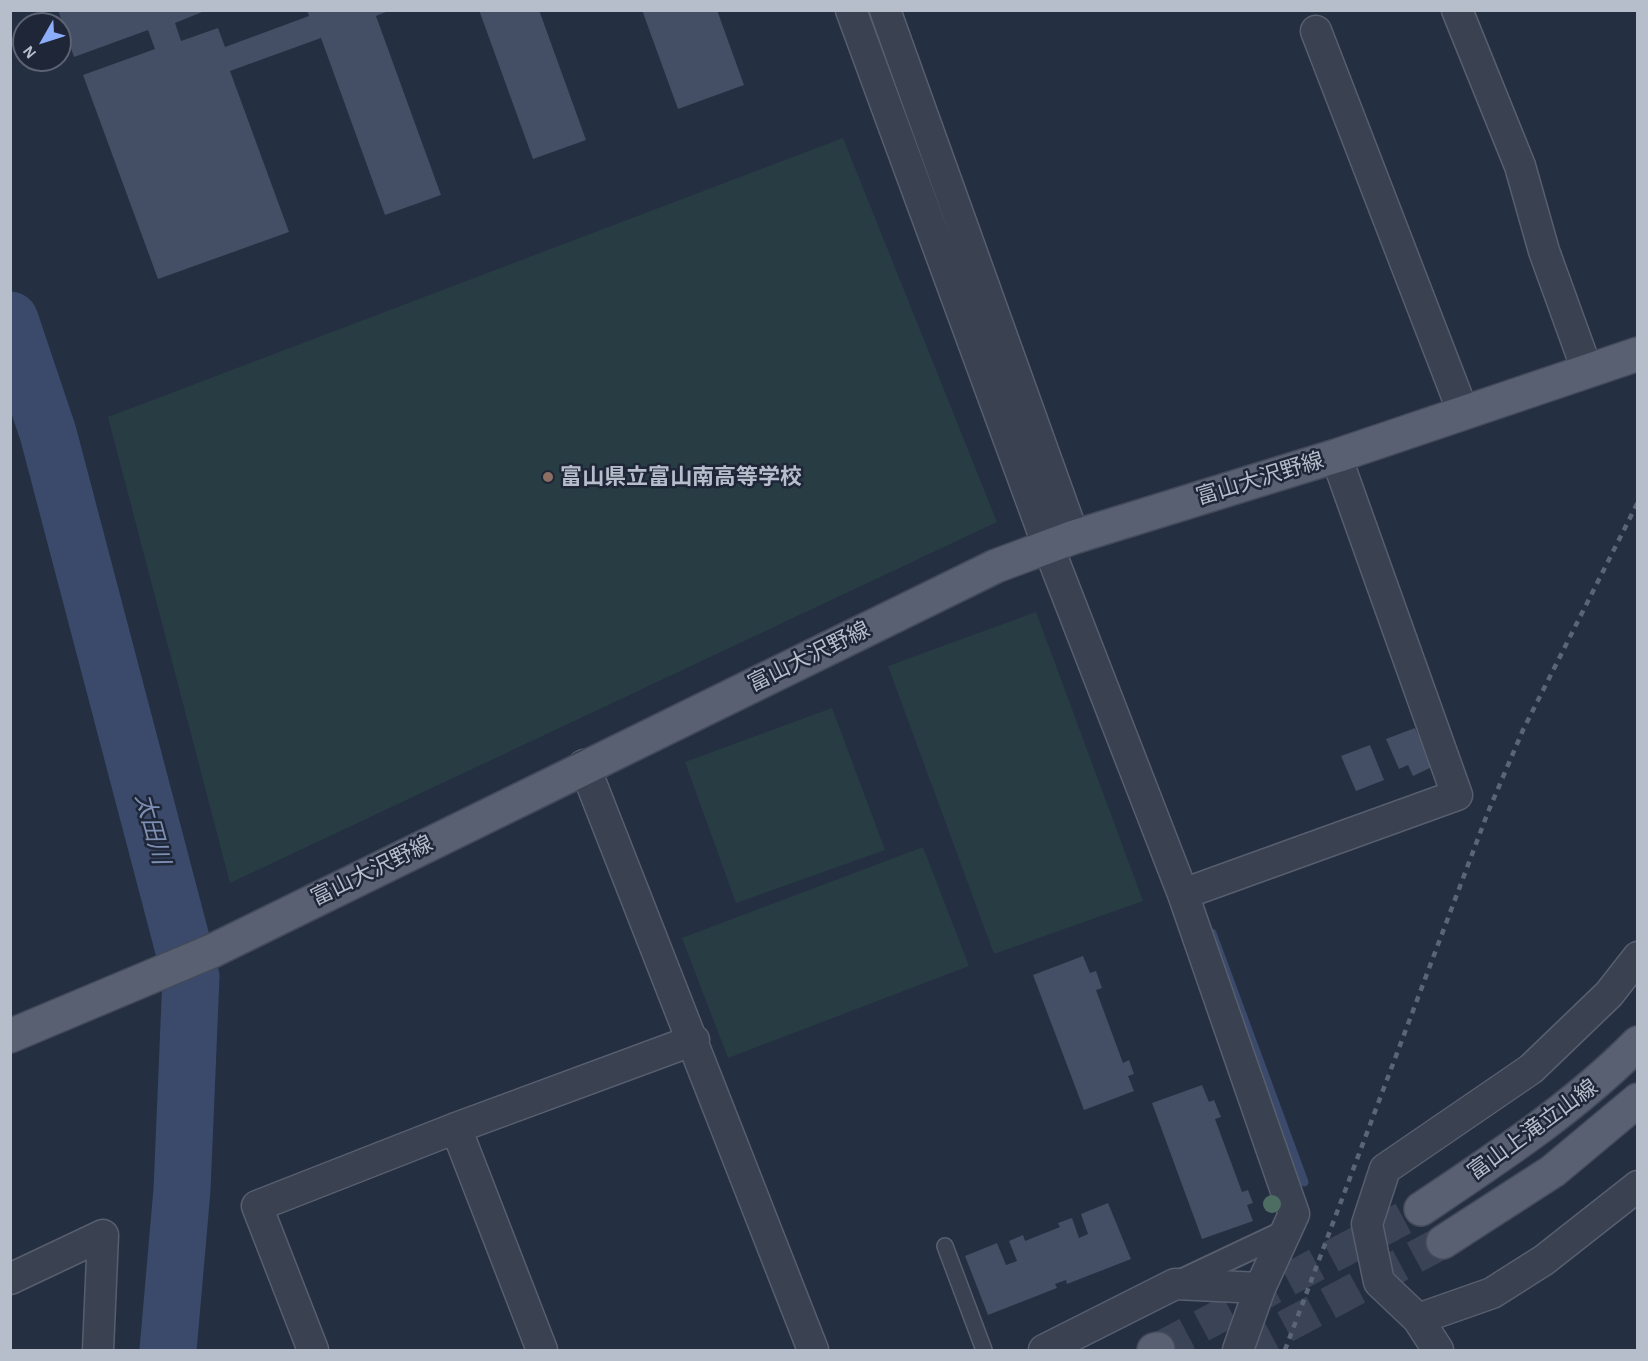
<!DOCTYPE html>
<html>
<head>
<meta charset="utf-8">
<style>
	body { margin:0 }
	#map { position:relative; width:1648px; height:1361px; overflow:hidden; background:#252f42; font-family:"Alegreya Sans",sans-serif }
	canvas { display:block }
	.frame { position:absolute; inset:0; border:12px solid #b6bdcb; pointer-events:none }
	.north { position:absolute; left:12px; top:12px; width:60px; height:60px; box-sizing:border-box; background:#1e2637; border:2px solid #5b6272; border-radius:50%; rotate:231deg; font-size:16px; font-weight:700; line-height:24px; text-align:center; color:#b6bdcb }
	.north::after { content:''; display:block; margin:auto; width:21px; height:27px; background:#8cadfa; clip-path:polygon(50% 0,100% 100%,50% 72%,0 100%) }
</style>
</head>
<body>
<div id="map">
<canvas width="1648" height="1361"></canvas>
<div class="frame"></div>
<div class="north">N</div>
</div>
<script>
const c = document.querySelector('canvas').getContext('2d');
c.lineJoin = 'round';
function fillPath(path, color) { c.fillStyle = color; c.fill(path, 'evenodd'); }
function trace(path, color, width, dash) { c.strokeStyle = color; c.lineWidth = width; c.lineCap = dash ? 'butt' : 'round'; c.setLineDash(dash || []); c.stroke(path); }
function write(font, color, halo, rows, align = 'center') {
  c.font = font + ' "Alegreya Sans","Noto Sans JP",sans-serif'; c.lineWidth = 5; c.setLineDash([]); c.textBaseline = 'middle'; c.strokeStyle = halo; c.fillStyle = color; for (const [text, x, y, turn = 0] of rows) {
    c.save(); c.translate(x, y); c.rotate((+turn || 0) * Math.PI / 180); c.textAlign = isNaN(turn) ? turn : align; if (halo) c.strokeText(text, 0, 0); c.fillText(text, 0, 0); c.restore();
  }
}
fillPath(new Path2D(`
	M843,138L997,522L230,883L108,417Z
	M1036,612L1143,901L994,954L888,666Z
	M832,708L885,850L736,903L685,762Z
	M923,847L969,966L728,1058L682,938Z`), '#273d43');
trace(new Path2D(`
	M1212,933L1304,1182`), '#3b4a6b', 9);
trace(new Path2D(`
	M10,320L48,433L191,977L182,1190L168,1350`), '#3b4a6b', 57);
fillPath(new Path2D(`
	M58,10H207L175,23L181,41L218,28L225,47L309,16L307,10H391L376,16L441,195L385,215L321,38L230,71L289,232L158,279L83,75L155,49L148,30L74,57Z
	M479,10H539L586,140L533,159Z
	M642,10H717L744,85L678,109Z
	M1415,728L1432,767L1413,776L1408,765L1399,769L1386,739Z
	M1370,745L1384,780L1356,791L1341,756Z
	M1083,956L1090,973L1096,971L1102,988L1096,990L1123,1063L1129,1060L1134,1074L1128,1076L1134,1091L1084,1110L1033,975Z
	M1202,1085L1209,1102L1214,1100L1221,1117L1215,1119L1242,1192L1248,1190L1253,1203L1247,1205L1253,1221L1202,1239L1152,1103Z
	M1108,1203L1131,1259L1067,1284L1066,1280L1055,1284L1057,1288L988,1315L965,1256L997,1243L1006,1265L1017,1261L1009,1241L1023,1235L1025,1241L1060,1227L1058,1223L1072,1218L1079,1238L1088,1234L1081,1214Z`), '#444e64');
trace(new Path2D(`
	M1158,1349L1421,1209
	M1242,1350L1443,1242`), '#3b4457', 33, [33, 16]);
const service = new Path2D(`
	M945,1246L984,1350`);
const pedestrian = new Path2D(`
	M1177,1283L1287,1231`);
const minor = new Path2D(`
	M851,10L1048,546L1183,894L1294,1214L1260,1288L1238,1350
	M885,10L1074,537
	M1457,10L1520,166L1544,251L1587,370
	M1316,31L1463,412
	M584,765L813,1350
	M1183,894L1457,795L1336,456
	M456,1128L542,1350
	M10,1279L103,1235L98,1350
	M1418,1319L1492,1293L1544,1260L1638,1186
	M313,1350L257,1206L456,1128L694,1040
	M1044,1350L1175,1284L1260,1288
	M1438,1350L1418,1319L1379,1282L1367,1224L1385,1169L1531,1069L1609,994L1638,957`);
const primary = new Path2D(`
	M10,1036L212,951L996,566L1074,537L1336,456L1638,354
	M1421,1209C1497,1158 1574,1108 1638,1043
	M1443,1242L1553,1171L1638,1100
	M1154,1350L1158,1349`);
trace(service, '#575f6e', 18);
trace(pedestrian, '#575f6e', 26);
trace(minor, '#575f6e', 33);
trace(primary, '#434a5a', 36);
trace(service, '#3a4151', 15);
trace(pedestrian, '#3a4151', 22);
trace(minor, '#3a4151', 30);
trace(primary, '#586071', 33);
trace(new Path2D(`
	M1285,1350L1488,812L1523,730L1638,502`), '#5c6578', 4.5, [6, 6]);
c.fillStyle = '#4d6c62';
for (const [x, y] of [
	[1272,1204]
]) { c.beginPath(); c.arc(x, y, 9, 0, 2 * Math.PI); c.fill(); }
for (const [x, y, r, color] of [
	[548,477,6,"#8d6e63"]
]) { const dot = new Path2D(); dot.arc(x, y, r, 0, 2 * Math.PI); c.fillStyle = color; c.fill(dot); trace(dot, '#1e2637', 2); }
write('bold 22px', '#b6bdcb', '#1e2637', [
	["富山県立富山南高等学校",560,477]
], 'left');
write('22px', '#b6bdcb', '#1e2637', [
	["富山大沢野線",1260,479,-17],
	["富山大沢野線",809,657,-26],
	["富山大沢野線",372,871,-26],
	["富山上滝立山線",1533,1130,-36]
]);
write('italic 24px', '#7d8fb3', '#1e2637', [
	["太田川",152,829,75]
]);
</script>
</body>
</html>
